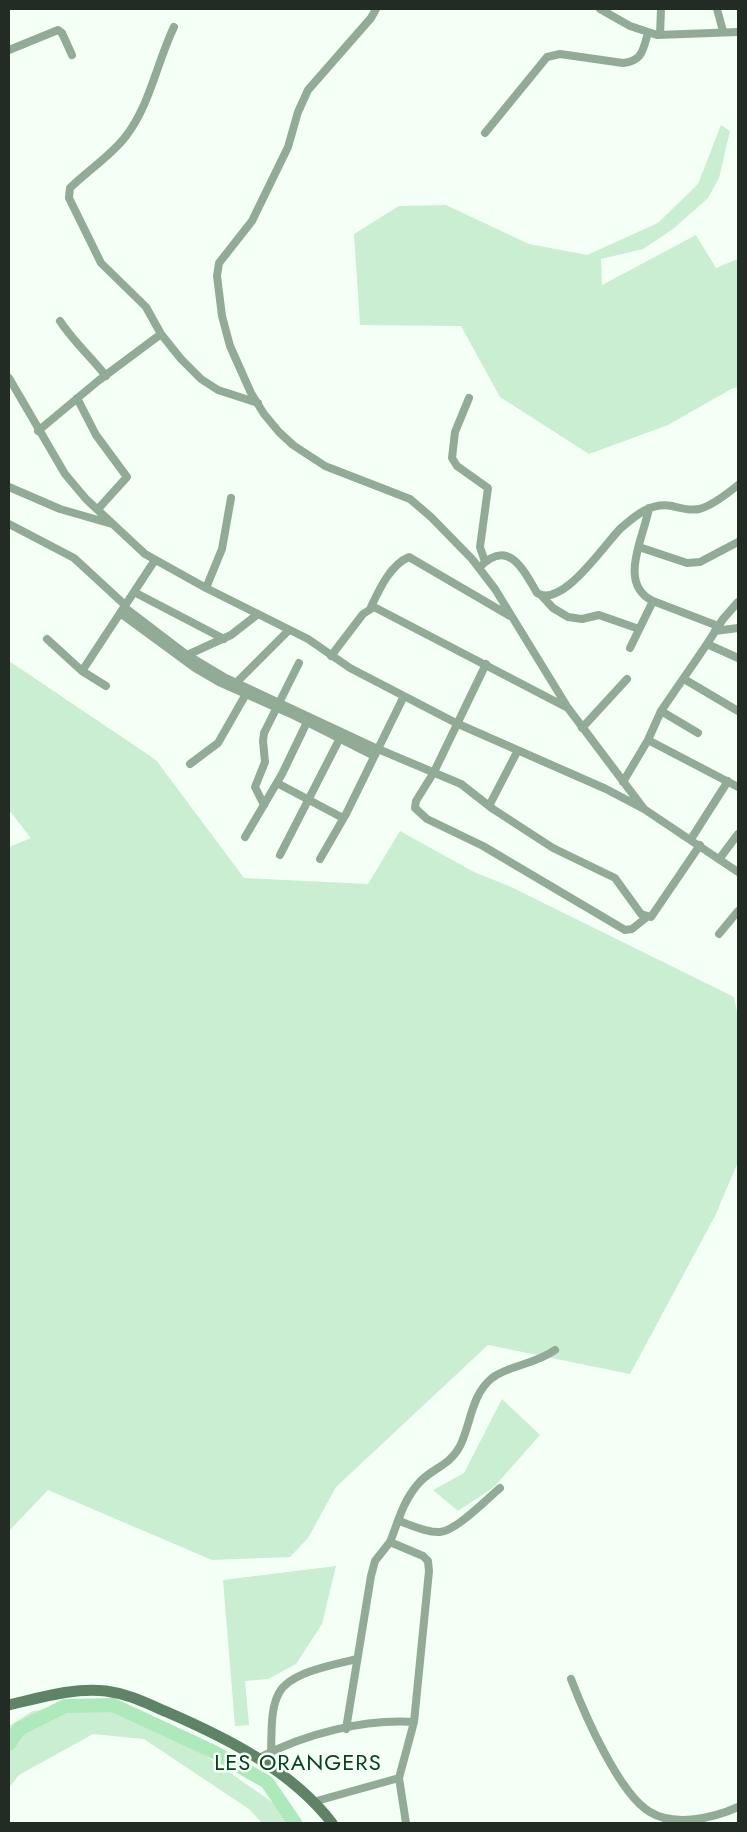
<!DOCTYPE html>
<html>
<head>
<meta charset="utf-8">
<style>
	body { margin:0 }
	#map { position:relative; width:747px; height:1832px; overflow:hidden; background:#f4fff6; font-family:Jost,sans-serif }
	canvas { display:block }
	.frame { position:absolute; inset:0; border:10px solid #222c24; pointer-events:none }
</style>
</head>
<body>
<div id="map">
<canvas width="747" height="1832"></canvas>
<div class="frame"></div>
</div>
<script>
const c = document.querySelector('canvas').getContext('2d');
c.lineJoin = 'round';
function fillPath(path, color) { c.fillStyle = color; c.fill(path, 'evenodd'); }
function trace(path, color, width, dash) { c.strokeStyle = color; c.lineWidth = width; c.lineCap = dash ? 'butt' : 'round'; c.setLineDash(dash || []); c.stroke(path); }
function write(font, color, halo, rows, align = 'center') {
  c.font = font + ' Jost,sans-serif'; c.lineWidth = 5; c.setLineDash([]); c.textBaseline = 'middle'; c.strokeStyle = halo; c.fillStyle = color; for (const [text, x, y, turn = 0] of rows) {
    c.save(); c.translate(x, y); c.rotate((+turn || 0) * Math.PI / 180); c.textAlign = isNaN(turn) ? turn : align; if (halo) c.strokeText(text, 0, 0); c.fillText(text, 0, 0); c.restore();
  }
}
fillPath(new Path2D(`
	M721,125L730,131L719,178L708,198L673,229L643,249L601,259L602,285L696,235L716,268L738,259V387L731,389L668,425L589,454L500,397L461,326L360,325L354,234L399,206L446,205L529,244L587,255L658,223L698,184Z
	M9,661L156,760L244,878L368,884L400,831L474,872L509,886L734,997L738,1017V1162L715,1216L630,1374L488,1345L336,1487L308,1538L290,1557L212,1560L48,1490L9,1531V847L31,838L9,810Z
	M502,1399L540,1435L494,1487L458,1511L433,1490L464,1473Z
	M336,1566L322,1624L296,1664L268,1679L245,1681L249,1725L235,1726L223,1580Z
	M102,1702L169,1730L302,1823H262L249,1809L144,1739L93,1734L19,1775L9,1788V1726L33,1711Z`), '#c9eed1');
trace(new Path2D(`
	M9,1744L19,1729L65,1706L113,1705L212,1751L267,1782L295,1823`), '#ade9bb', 14);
trace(new Path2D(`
	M376,9L371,18L308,90L298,112L288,147L252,221L219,263L217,276L222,316L230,346L251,393L264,414L279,432L293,445L325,466L410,499L431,517L472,559L495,589L568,708L644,809
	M600,9L630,26L657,35L738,32
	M717,9L723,31
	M174,27C157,62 150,105 126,136C111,156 88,170 70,188L69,198L101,263L146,307L161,334L181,359L201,379L218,390L258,403
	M660,35L661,9
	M9,50L58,30L62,33L72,55
	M485,133L547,57L560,54L623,63C643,61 643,49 648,33
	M60,321C73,341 91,357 106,376
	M9,378L65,474L86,499L145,554L206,588L308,639L350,668L456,723L606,789L644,809L738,872
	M77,398L96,435L127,477L98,509
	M469,398L455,432L452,458L457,466L488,488L480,547L485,562
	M38,431L98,381L161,334
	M9,487L60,509L112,524
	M649,508C644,537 617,584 653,601L718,626
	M9,524L74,558L125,605
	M639,547L687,563L700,562L738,542
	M479,568C508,537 523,569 537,593C563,609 606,542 621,528C636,515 651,502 672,506C680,508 690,511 699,509C712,506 727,494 738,485
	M206,588L222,549L231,498
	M134,592L224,639
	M541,595L553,608L568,617L582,619L599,615L639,629
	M124,607L187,655L224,677L378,749L461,784L493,809L553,848L615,878L641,914L651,917L700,845
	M371,607C379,590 390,565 409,557L510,616
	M120,613L195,668L219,682L291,714L374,756
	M715,631L738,628
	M47,639L82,671L106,686
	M707,644L723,619L738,602
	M630,648L653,601
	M185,656L231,635L258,614
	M331,656L363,614L374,607L566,707
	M486,664L434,772L416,801L415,808L427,819L483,846L625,930L632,929L647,917
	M82,671L155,560
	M684,679L738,711
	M234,685L289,630
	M661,711L698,733
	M582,728L627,679
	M648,740L738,787
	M190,764L218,743L246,694
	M623,782L648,740L661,711L707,644L738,658
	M277,783L343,818
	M264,805L255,787L265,762L263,741L264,733L299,663
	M489,806L517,752
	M245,837L282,774L309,718
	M691,839L728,781
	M280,855L341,736
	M720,858L738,834
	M320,859L346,814L404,696
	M719,934L738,911
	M399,1521C411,1525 427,1533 440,1532C456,1531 487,1499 500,1488
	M390,1542C398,1522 403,1501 418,1484C431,1468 449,1467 460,1446C471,1424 471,1395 492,1378C509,1365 534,1365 555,1350
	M571,1679C584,1713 619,1794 650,1812C674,1827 714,1818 738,1807
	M271,1751C272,1733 270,1709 279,1693C290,1672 336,1664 357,1659
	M259,1758C304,1734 363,1719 414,1722
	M399,1778L406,1823
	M313,1802L399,1778L414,1722L429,1571L428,1561L423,1556L390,1542L375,1561L371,1576L346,1729`), '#92ab97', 8);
trace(new Path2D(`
	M9,1705C39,1698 75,1687 106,1691C129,1694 146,1703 167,1712C227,1738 291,1770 332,1823`), '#5f8367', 11);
c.letterSpacing = '1px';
write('22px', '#0b411f', '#f4fff6', [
	["LES ORANGERS",298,1765]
]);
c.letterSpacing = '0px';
</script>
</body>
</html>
